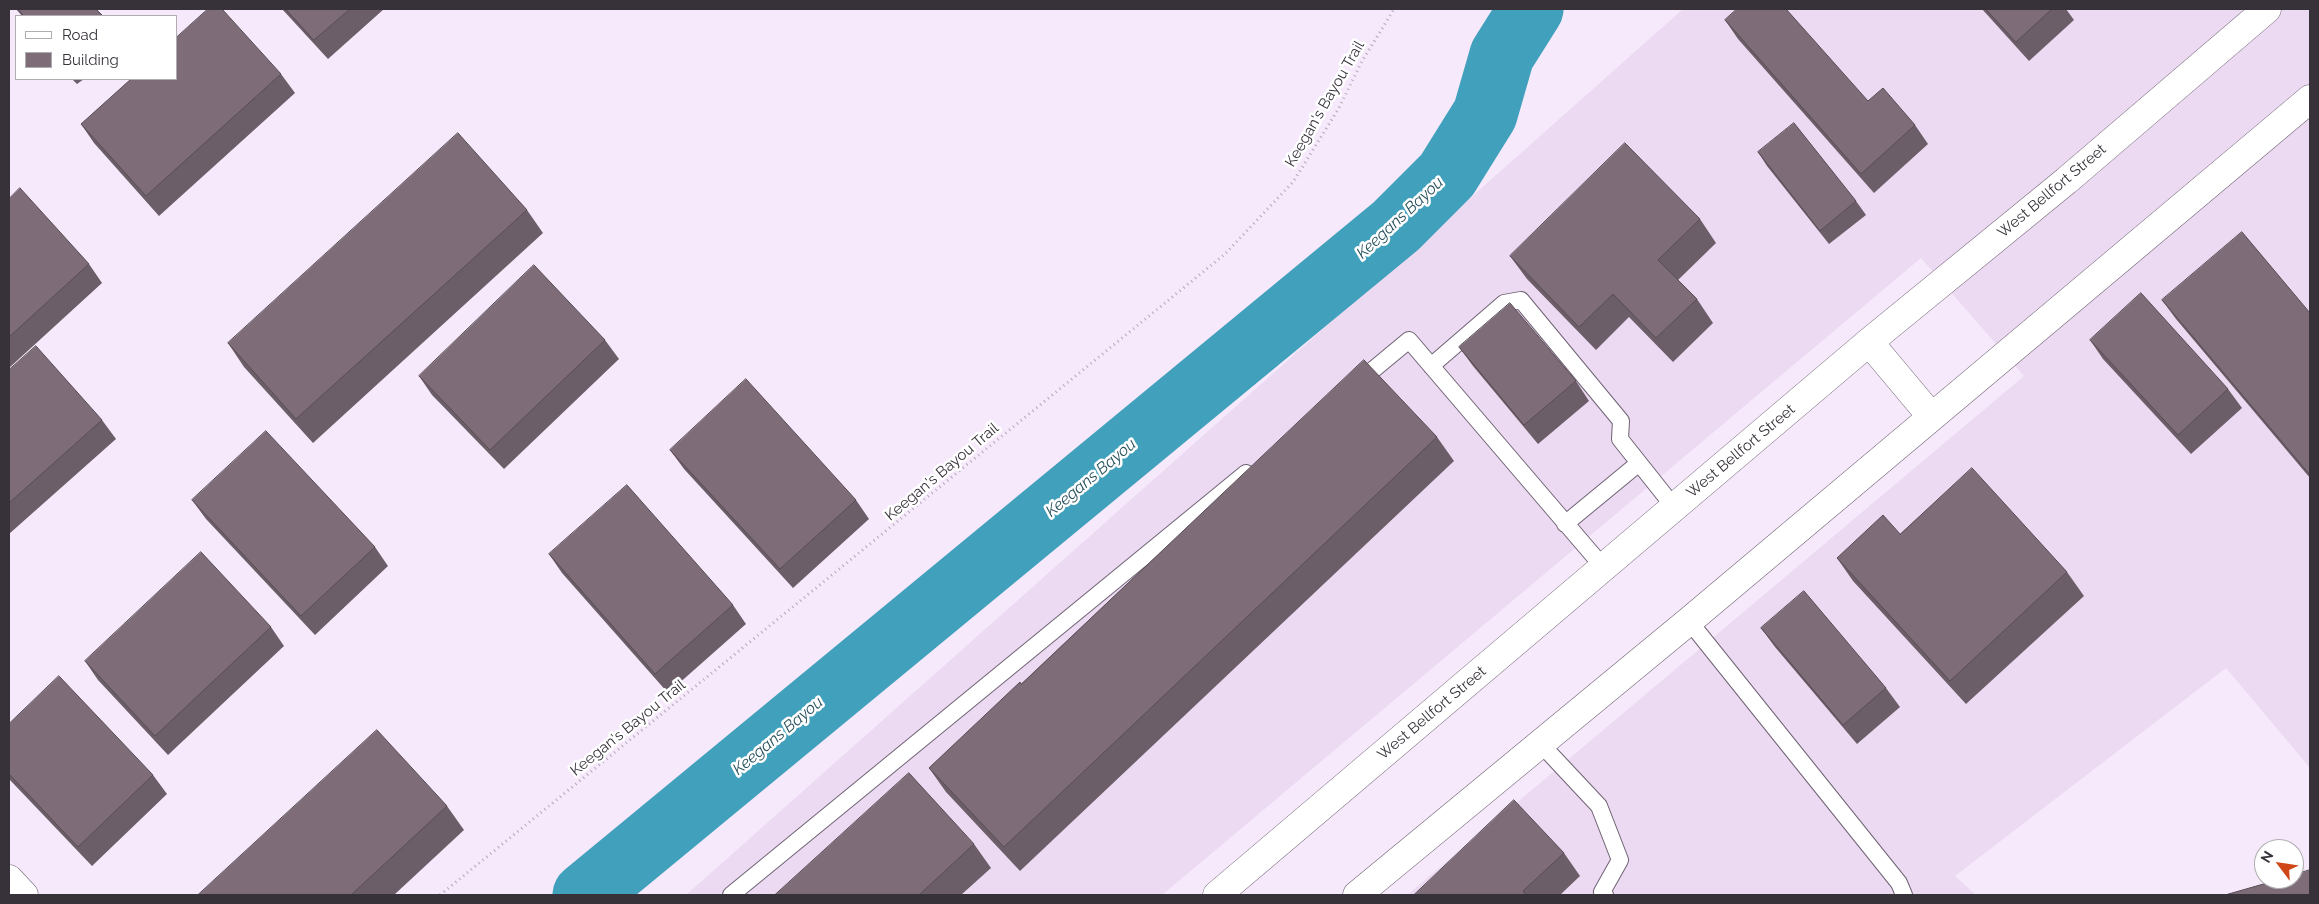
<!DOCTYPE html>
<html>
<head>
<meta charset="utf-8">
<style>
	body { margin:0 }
	#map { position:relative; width:2319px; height:904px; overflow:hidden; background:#f6e9fb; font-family:Raleway,sans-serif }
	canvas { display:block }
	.frame { position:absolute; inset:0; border:10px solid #37323a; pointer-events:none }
	.legend { position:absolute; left:15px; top:15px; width:162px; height:65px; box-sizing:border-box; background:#fff; border:1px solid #afadb0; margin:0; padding:6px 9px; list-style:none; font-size:15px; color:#37323a }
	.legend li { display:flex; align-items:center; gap:10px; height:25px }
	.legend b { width:25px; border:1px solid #afadb0 }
	.north { position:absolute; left:2254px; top:839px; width:50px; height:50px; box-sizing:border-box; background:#fff; border:1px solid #afadb0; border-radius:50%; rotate:301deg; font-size:14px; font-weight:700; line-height:20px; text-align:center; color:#37323a }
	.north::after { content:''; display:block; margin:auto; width:18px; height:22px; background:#cf4717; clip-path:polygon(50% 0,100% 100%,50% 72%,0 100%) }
</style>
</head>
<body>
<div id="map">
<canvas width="2319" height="904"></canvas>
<div class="frame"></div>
<ul class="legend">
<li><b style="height:6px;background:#fff"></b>Road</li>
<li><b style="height:14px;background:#7e6d79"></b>Building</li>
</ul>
<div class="north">N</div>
</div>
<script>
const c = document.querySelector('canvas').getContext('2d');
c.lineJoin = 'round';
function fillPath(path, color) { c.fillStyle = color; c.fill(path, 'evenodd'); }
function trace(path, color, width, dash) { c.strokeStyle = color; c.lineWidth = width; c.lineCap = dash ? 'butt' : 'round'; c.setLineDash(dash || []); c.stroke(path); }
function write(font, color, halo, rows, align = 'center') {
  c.font = font + ' Raleway,sans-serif'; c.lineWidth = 5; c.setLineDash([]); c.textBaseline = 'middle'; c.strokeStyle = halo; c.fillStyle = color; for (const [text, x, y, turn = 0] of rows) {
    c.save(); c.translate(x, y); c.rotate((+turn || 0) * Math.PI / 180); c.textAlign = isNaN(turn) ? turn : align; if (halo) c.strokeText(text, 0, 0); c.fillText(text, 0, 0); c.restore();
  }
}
fillPath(new Path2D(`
	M1683,9H2310V768L2226,668L1955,876L1976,895H1407L2024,376L1921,258L1162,895H686Z`), '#ecdaf3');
trace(new Path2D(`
	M585,895L1396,226L1447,175L1485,114L1502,55L1531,9`), '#41a0bc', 65);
const lane = new Path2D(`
	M1431,366L1504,303L1521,300L1621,421L1620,439L1674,507
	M1356,384L1409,340L1604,568
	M1565,524L1639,463
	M1689,621L1899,883L1904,895
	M1540,743L1599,806L1620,860L1602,892L1605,895
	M731,895L1246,473`);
const secondary = new Path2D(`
	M1869,342L1931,416
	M9,879L24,895
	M1217,895L1869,342L2066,181L2267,9
	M1357,895L1689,621L2310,99`);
trace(lane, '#6f6373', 18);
trace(secondary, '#6f6373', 29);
trace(new Path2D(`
	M440,895L1225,254L1293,182L1339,108L1361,63L1394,9`), '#b2a8b6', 3, [1, 4]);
trace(lane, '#fff', 16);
trace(secondary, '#fff', 28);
fillPath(new Path2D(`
	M16,9H96L103,16H22Z
	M282,9H384L328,59Z
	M1982,9H2066L2074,20L2029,61Z
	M1725,20L1868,101L1915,125L1928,144L1874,193L1738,39Z
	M281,74L295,93L159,216L94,143L81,124Z
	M72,79H84L77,84Z
	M1758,152L1856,201L1866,215L1829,244L1767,166Z
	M9,199L89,264L102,283L9,368Z
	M527,210L543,233L313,443L244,367L228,343Z
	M1700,219L1716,243L1678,280L1697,299L1713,323L1673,362L1629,317L1596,350L1527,279L1510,256Z
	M2162,300L2310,313V478L2176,319Z
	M605,340L619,359L504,469L432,395L419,376Z
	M2090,340L2228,389L2242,408L2191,454L2103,359Z
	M1459,347L1576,381L1589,401L1538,444L1473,366Z
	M9,370L102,420L116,439L9,534Z
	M1437,437L1454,461L1020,871L946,792L929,768L1021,684Z
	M670,450L856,500L869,519L793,588L684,469Z
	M192,500L375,547L388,566L315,635L206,519Z
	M1900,534L2067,572L2084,596L1966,704L1853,581L1837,558Z
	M549,554L733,605L746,624L668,693L562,573Z
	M271,627L284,646L168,755L98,680L85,661Z
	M1761,628L1886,688L1900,707L1857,744L1775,647Z
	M9,724L153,775L167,794L92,866L9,779Z
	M447,806L464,830L394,895H198Z
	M974,844L991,868L961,895H775Z
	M1564,853L1580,876L1560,895H1414Z`), '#6c5e68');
const building = new Path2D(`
	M18,9H96L103,16H24Z
	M208,9H222L281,74L146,196L81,124L131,79H176V38Z
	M286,9H350L314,40Z
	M1737,9H1786L1868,101L1883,88L1915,125L1861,174L1725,20Z
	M1986,9H2052L2016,42Z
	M1794,123L1856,201L1820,231L1758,152Z
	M458,133L527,210L296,419L228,343Z
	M1625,143L1700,219L1658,260L1697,299L1656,338L1613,294L1579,327L1510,256Z
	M20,188L89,264L9,337V199Z
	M2242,232L2310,313V475L2162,300Z
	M534,265L605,340L490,450L419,376Z
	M2141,293L2228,389L2178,435L2090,340Z
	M1510,303L1576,381L1524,425L1459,347Z
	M36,346L102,420L9,503V370Z
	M1364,360L1437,437L1004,847L929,768L1020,682L1021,684Z
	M746,379L856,500L780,569L670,450Z
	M266,431L375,547L301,616L192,500Z
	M1972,468L2067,572L1950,681L1837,558L1883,515L1900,534Z
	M627,485L733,605L655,674L549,554Z
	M201,552L271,627L155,736L85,661Z
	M1804,591L1886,688L1843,725L1761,628Z
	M59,676L153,775L78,847L9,774V724Z
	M377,730L447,806L351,895H198Z
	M909,773L974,844L919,895H775Z
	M1514,800L1564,853L1523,891L1526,895H1414Z
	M2310,870V895H2225L2281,879H2294V875Z`);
fillPath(building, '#7e6d79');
trace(building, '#584c55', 1);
write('15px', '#37323a', '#fff', [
	["Keegan's Bayou Trail",1325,104,-60],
	["West Bellfort Street",2052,191,-40],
	["West Bellfort Street",1741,451,-40],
	["Keegan's Bayou Trail",942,472,-40],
	["West Bellfort Street",1432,713,-40],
	["Keegan's Bayou Trail",628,728,-39]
]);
write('italic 16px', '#27515d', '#fff', [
	["Keegans Bayou",1400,218,-43],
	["Keegans Bayou",1091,478,-40],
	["Keegans Bayou",778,736,-40]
]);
</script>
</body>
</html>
